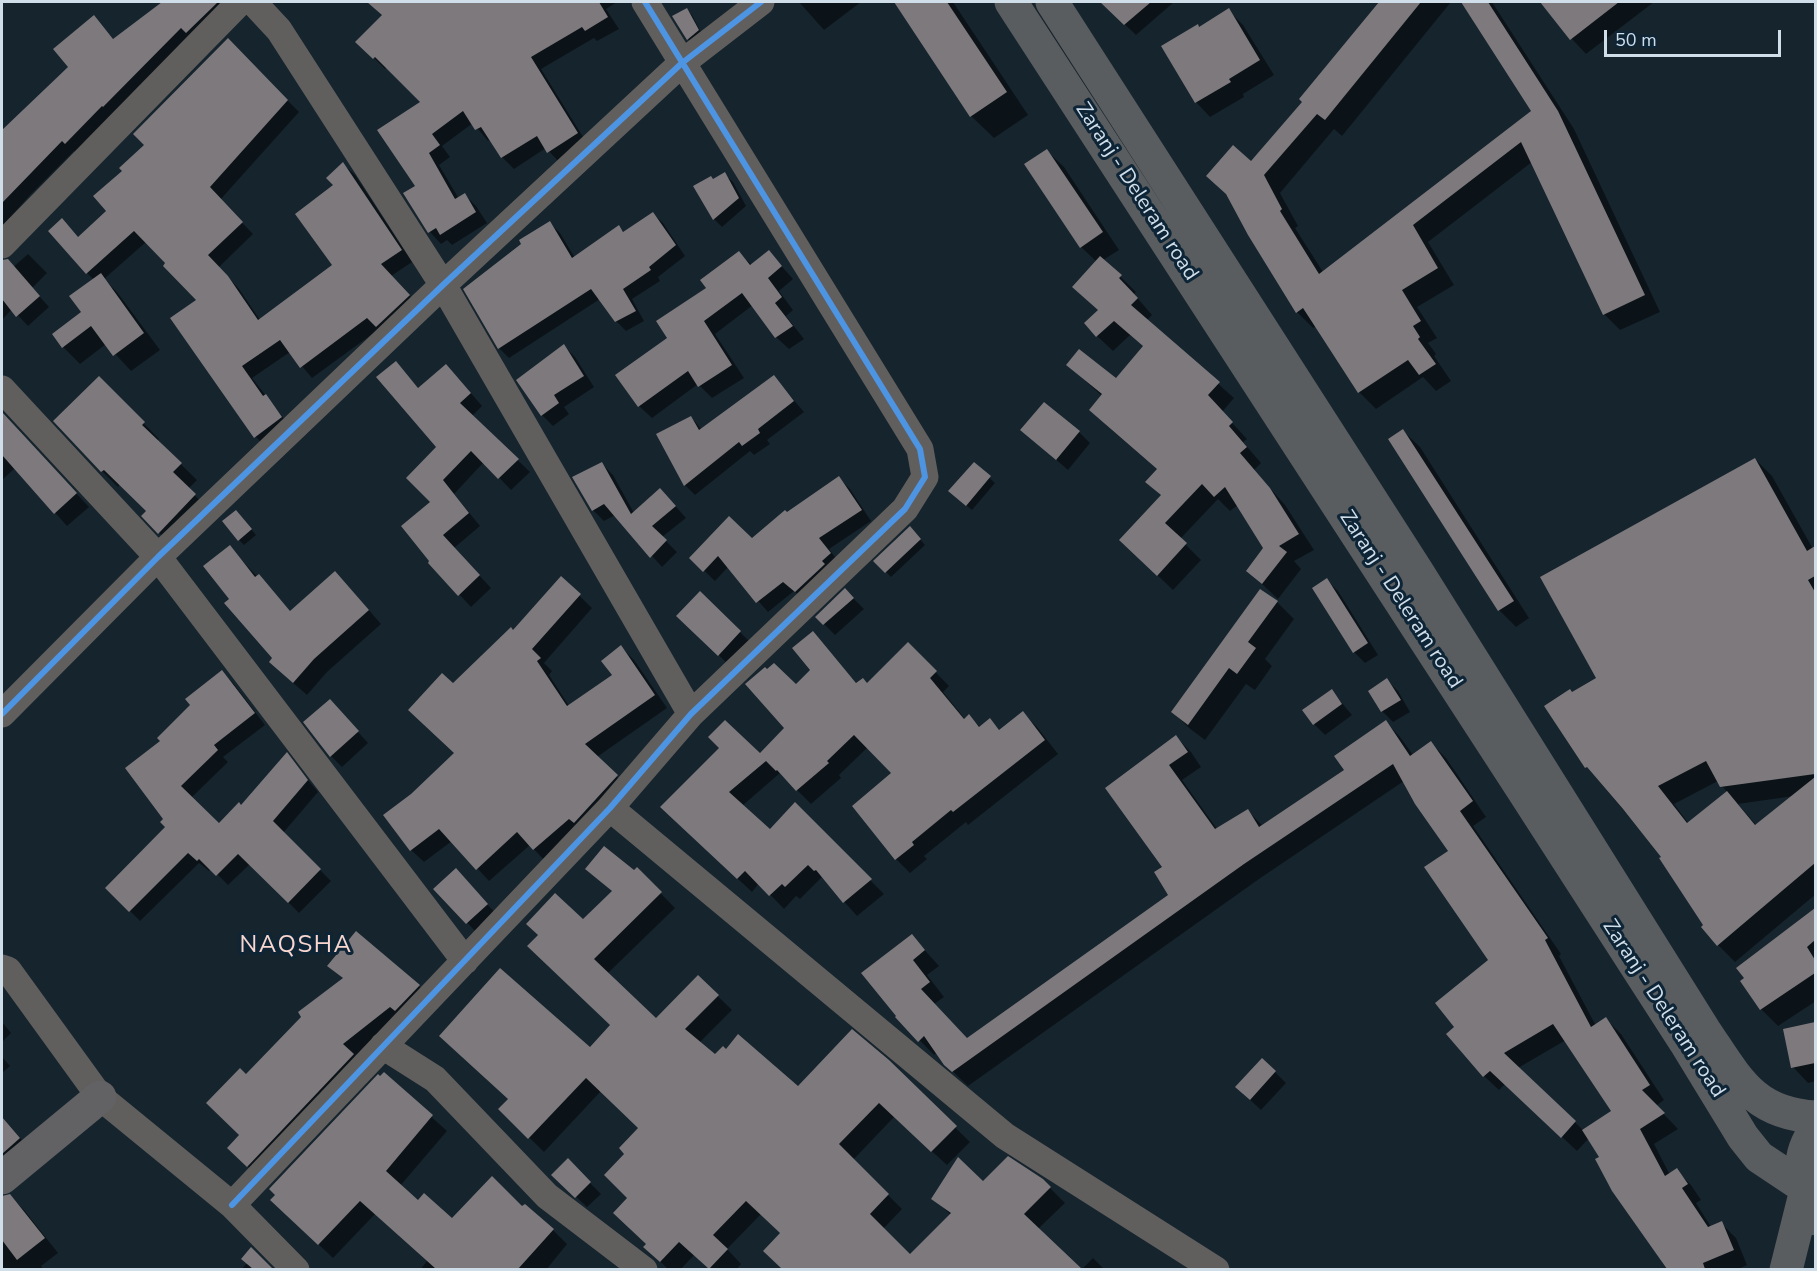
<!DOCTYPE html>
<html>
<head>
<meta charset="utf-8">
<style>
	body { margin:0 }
	#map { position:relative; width:1817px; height:1271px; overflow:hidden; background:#16242d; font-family:"Nunito Sans",sans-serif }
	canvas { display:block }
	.frame { position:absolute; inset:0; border:3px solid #d0deea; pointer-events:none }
	.scale { position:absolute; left:1604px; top:30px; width:177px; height:27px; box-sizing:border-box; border:3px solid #d0deea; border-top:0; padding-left:8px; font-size:18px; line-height:21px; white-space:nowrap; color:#d0deea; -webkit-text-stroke:4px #0d2536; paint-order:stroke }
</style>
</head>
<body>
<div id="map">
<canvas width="1817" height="1271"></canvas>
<div class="frame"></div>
<div class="scale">50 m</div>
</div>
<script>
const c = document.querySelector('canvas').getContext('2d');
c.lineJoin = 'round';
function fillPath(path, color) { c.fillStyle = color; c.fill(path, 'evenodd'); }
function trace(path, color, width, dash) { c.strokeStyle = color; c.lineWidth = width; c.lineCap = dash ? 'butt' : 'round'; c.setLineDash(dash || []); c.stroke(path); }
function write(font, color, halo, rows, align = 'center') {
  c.font = font + ' "Nunito Sans",sans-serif'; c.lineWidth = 6; c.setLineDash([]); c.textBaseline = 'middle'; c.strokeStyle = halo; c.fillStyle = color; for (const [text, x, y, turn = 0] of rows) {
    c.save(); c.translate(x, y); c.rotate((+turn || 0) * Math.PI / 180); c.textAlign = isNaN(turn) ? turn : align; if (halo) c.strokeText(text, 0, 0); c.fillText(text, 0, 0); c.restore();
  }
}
fillPath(new Path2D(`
	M165,2H239L76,153L74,151L30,195L5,223L2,245V132L70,67L94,17L114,40Z
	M421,2H427L509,80L520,70L471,2H617L606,9L619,29L597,41L594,38L541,69L588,145L560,163L546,148L514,169L502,157L490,139L488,141L473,123L442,146L450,157L439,165L459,199L465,195L476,206L487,223L452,245L447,240L441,244L430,232L405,194L417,186L423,103L387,67L385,69L360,44Z
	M799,2H861L824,30Z
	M896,2H953L1028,115L994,138L971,116Z
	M1101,2H1174L1136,35Z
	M1380,2H1451L1342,136L1334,129L1280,193L1298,226L1295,228L1323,272L1533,112L1462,2H1492L1574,129L1660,312L1620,330L1604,314L1532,162L1428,242L1454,285L1417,307L1437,338L1428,343L1436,354L1434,356L1451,381L1436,391L1423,377L1376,409L1359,392L1316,326L1313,328L1297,312L1251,163L1304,102L1301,99Z
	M1548,2H1654L1586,54L1572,39L1544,4Z
	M687,10L692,15L703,36L693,44L688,39Z
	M1228,10L1243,25L1274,75L1243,94L1244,97L1210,117L1196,102L1199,28Z
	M228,40L299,112L220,200L253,234L219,267L239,289L260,320L334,265L335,185L343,164L355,175L412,262L391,276L420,307L379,329L312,378L290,352L252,378L292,429L267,448L256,437L172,318L198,300L146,242L104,279L117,292L160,350L131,371L106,344L80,364L63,347L83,312L94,280L87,273L78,238L108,211L124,172Z
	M1047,151L1064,167L1119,250L1103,260L1136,292L1134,294L1152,315L1147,320L1234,398L1222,412L1247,439L1243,442L1261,463L1254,470L1285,505L1314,550L1294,561L1301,569L1278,599L1248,571L1265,548L1238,505L1230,511L1218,499L1180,539L1201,560L1173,590L1136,555L1162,496L1148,482L1158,470L1106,425L1102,396L1068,365L1116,380L1145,347L1130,335L1113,351L1097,336L1099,311L1097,262L1081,247Z
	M724,174L733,182L746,206L722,227L714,219L713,181Z
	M653,214L663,223L685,256L658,277L660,281L632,299L644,321L626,331L616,321L600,299L509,358L500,349L465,289L550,223L560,233L575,258L619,227L625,233Z
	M769,252L793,279L779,291L793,310L786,316L804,339L789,349L776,337L753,305L715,334L744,378L712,398L698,384L652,418L639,406L669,338L739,253L752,265Z
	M28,254L47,273L32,288L49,307L28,326L12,309L2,320V277Z
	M564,346L575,357L594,387L564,407L569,414L553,426L542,415L518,380Z
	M396,363L419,389L458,378L482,406L472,416L530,472L511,490L484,462L454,494L480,526L454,548L491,588L471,607L430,563L432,502L438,447Z
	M774,377L804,412L767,440L770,444L754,455L750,451L695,495L685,485L691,417L702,430Z
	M99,378L159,439L157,441L197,480L188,489L211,511L175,549L143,516L148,511L120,484L118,487L102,471Z
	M4,416L89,507L67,526L15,468L2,480V418Z
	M1022,430L1079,432L1090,443L1068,470Z
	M1403,431L1420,447L1529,618L1516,627L1499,610Z
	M1755,459L1772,476L1813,549L1816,548V894L1735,962L1718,945L1663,857L1587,767L1572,694L1598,679ZM1718,781L1728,793L1689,824L1674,804ZM1794,796L1757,826L1738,804Z
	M602,464L613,475L634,513L671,501L686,518L662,537L677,552L662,567L615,515L604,521L593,510Z
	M974,464L995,483L972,510L955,496Z
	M839,478L850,489L871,521L829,549L840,564L807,602L794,591L768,612L728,567L715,581L691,558L752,540Z
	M241,517L256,535L244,545L239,540Z
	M910,528L925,545L891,577L875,561Z
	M229,547L291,612L348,586L381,624L327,672L307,695L284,675L274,658L232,599Z
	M561,578L592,608L544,663L552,671L549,675L569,706L615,675L621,647L634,660L667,708L597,757L629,789L546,862L530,845L489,881L452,841L424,862L411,850L412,795L456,753L453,685L513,632Z
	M1327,580L1338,591L1378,655L1365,663L1354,652Z
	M845,590L864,609L835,635L824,624Z
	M700,593L751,643L730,666L678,616Z
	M1277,602L1294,619L1265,659L1272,666L1255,690L1246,684L1205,740L1189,728L1173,712Z
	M813,633L857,684H867L908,644L949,686L943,692L965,719L969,716L980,727L990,720L1000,731L1023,713L1037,727L1058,754L968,825L966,822L924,856L927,859L910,873L896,859L854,806L893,773L868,747L839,775L841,778L811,804L780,773L742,806L770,832L795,805L884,894L857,916L822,877L800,899L796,896L784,909L759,883L752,892L676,821L760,755L786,728L796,686L812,670Z
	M222,672L233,683L265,725L223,757L228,762L191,798L219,825L241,807L287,755L318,792L283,833L331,881L299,913L250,864L228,885L211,868L209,871L199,863L140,921L107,888L167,827L162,741Z
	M1387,680L1398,691L1410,712L1393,722L1382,711Z
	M1332,691L1352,715L1325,735L1314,724Z
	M340,712L368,743L342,767L331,756L305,722Z
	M1386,722L1400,737L1413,755L1431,743L1446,758L1486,817L1473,826L1561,954L1559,956L1596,1026L1606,1019L1621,1034L1664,1100L1656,1106L1678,1129L1654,1144L1670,1175L1676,1170L1691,1185L1701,1200L1696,1203L1711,1227L1721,1223L1736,1238L1747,1265L1736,1270H1667L1589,1138L1577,1151L1505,1084L1499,1090L1484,1076L1456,1027L1490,960L1450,852L1404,781L1259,879L968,1086L945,1064L937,1052L934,1055L897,1017L912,936L939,966L927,975L944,997L934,1004L967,1040L1170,896L1164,867L1107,788L1176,737L1191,752L1201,767L1182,780L1217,829L1248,811L1262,825L1346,771ZM1566,1040L1613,1111L1584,1131L1518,1068Z
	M587,868L634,872L637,869L675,908L607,974L656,1020L698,977L732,1010L699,1043L715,1056L798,1088L888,1062L970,1142L947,1165L894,1117L853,1160L902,1209L883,1229L910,1256L951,1215L933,1198L983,1183L1042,1180L1065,1203L1038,1229L1080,1270H784L765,1251L782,1234L761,1214L727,1249L741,1264L736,1270H710L694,1255L680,1270H669L645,1247L647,1244L629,1198L626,1154L640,1128L601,1091L544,1152L500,1109L590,1049L612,1025L583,921L613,892Z
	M466,881L498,916L478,934L435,889Z
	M1816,910V1001L1778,1026L1761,1009L1746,978L1738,969Z
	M330,966L419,986L431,998L355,1056L365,1067L260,1178L229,1148L241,1135L246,1076L344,979Z
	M2,1022L11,1033L2,1042Z
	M1816,1024V1081L1808,1083L1793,1067L1785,1030Z
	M2,1057L10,1066L2,1073Z
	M1275,1072L1286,1083L1261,1110L1248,1098Z
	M384,1074L447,1131L400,1186L418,1202L452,1220L522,1209L553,1230L567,1244L546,1270H420L427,1261L375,1214L333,1258L287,1215Z
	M2,1117L33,1153L2,1181Z
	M568,1161L601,1194L587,1207L553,1175Z
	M10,1196L24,1210L58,1253L41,1266L44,1270H2V1198Z
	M251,1249L271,1270H241L247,1263Z
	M1093,1258L1105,1270H1081Z`), '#0007');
fillPath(new Path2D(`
	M162,2H218L186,33L181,28L103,107L102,106L65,144L62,141L2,203V130L68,67L53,49L94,15L113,39Z
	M367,2H599L608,17L585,31L582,27L531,57L578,133L547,153L537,136L501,158L481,127L475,130L463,111L432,134L440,145L429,153L455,199L465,193L476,212L440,235L436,228L428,233L403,193L415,186L377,130L420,102L375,57L373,59L355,42L382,15Z
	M894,2H947L1007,92L970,117Z
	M1100,2H1151L1124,25Z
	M1379,2H1421L1325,120L1317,114L1264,175L1282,209L1280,211L1319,274L1531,111L1461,2H1488L1558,111L1645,295L1603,315L1521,142L1413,225L1438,268L1402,290L1421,321L1413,326L1420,337L1418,339L1436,364L1419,375L1408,360L1358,393L1303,308L1296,313L1248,235L1226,194L1206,176L1233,145L1251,161L1302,102L1299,99Z
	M1540,2H1619L1570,40Z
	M687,8L699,30L687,40L672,16Z
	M1229,8L1260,60L1229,79L1231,82L1195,103L1161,46L1198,24L1199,27Z
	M228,38L288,100L210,187L243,222L208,255L228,276L258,320L332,265L295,214L333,185L326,178L343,162L402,250L381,264L410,295L376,327L367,318L300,368L280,340L242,366L263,396L266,394L282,417L254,438L170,318L196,300L163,266L165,263L134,231L86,274L48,231L62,218L78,237L106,211L93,196L122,171L119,168L144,145L133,134Z
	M1047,149L1103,232L1080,248L1024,164Z
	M725,172L739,198L713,220L693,186L711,176L713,179Z
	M653,212L676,245L649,267L651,270L623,289L636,311L615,322L591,289L498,349L463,289L521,244L519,240L550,221L572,258L619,225L623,232Z
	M769,250L782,266L768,278L782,297L775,303L793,326L775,338L742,293L704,321L732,365L698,387L688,371L638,407L615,375L667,338L656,321L706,288L700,280L739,251L750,265Z
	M1100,256L1122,275L1119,278L1138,298L1131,305L1220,382L1208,395L1233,422L1229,426L1247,447L1240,453L1270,488L1299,534L1279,546L1287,552L1262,584L1246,571L1263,548L1225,487L1214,497L1202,484L1165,523L1187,543L1157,576L1119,540L1161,495L1145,482L1157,469L1089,410L1102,394L1066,365L1079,349L1116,378L1143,346L1114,321L1096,337L1084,323L1098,310L1072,287Z
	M8,259L40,296L16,317L2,299V260Z
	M101,273L144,333L113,356L91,326L62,348L52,334L81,312L69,296Z
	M564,344L584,376L554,395L559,403L541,416L516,380Z
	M396,361L418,388L446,364L471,393L460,403L519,459L498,479L471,451L443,480L469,513L443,535L480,575L458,596L428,563L429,561L401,526L430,502L406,478L436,447L376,377Z
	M774,375L794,401L758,429L760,433L742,446L739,442L684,486L656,434L691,416L699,430Z
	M99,376L145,422L142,425L182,463L173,472L196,494L158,534L141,516L146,511L104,470L101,472L53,421Z
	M1044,402L1080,431L1056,460L1020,430Z
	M2,412L77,493L54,514L2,455Z
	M1403,429L1514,601L1498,611L1388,439Z
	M1755,458L1807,551L1815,546V576L1808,580L1815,592V774L1720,787L1706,761L1658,786L1687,823L1727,791L1755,825L1815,777V863L1717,946L1701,927L1703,925L1659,858L1661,857L1623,809L1587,767L1585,768L1544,706L1570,689L1572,692L1596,678L1540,577Z
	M602,462L631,514L660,488L676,506L652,526L667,540L650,558L604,504L592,511L572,477Z
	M974,462L991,476L966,506L948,491Z
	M839,476L862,510L819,538L831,553L822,561L825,564L795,592L783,582L756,603L718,556L703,572L689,558L729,516L752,538L785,510L787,512Z
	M236,510L252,529L238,541L222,521Z
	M910,526L921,539L885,573L873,561Z
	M230,545L255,577L259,574L290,611L335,571L369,610L314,659L293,683L269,662L272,658L224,603L229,599L203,566Z
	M561,576L581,594L532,649L541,658L537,661L567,706L612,675L601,661L621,645L655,695L585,744L618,775L574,823L569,819L533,850L517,832L476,870L439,829L410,851L383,815L411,794L454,753L408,710L442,673L453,683L511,627L513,630Z
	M1327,578L1368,643L1353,653L1312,588Z
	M845,588L854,598L823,625L815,617Z
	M1260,589L1278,601L1248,642L1256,648L1237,674L1229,668L1188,725L1171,712Z
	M700,591L741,631L718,656L676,616Z
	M813,631L856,683L863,678L867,683L908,642L937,671L930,678L964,719L969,714L979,727L990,718L999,730L1023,711L1045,740L953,812L951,810L912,842L914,845L895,860L852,806L891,773L854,735L827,761L829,763L796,791L777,770L776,771L766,761L729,792L770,829L795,802L872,879L843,903L816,870L814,871L808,865L785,887L782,884L769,896L745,871L737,879L660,807L719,748L708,737L725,720L760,753L784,728L745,684L765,667L767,669L774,663L796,684L810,670L792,648Z
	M222,670L255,713L214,745L218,750L181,786L219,823L239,802L241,805L287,752L308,780L273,821L321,869L288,903L238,854L216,876L199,859L197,861L188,853L129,912L105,888L165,827L160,822L163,819L125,768L160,741L157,738L190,705L185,699Z
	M1387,678L1401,700L1381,712L1368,691Z
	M1332,689L1342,704L1313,725L1302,710Z
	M330,699L359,731L330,757L303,722Z
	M1386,720L1410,756L1431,741L1473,801L1460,811L1548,938L1545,940L1591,1027L1606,1017L1650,1085L1642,1090L1665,1113L1640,1129L1665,1176L1677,1168L1688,1184L1682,1188L1708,1227L1722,1221L1734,1250L1703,1263L1705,1269H1667L1612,1191L1595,1159L1599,1157L1582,1130L1611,1111L1553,1024L1504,1053L1576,1121L1561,1138L1490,1071L1483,1077L1446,1034L1454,1027L1435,1003L1488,960L1424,867L1448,851L1415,804L1393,764L1244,864L952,1072L944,1065L924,1036L918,1042L895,1017L896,1016L861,973L912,934L925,950L913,960L930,982L921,989L967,1038L1168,895L1154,872L1162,867L1105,788L1176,735L1188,752L1169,765L1215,829L1248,809L1259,827L1344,770L1334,756Z
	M604,846L634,870L637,867L662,892L594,959L656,1018L698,975L719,995L685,1029L715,1054L723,1046L726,1049L738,1034L798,1086L852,1029L889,1060L957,1126L931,1152L879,1103L839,1144L889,1194L870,1214L910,1254L951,1213L931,1199L958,1157L983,1181L1008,1156L1043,1179L1051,1187L1024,1214L1082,1269H782L763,1251L780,1233L746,1201L713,1235L728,1249L709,1269L679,1242L660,1262L643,1247L646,1244L613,1213L627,1198L604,1175L624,1154L619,1148L638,1128L586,1078L528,1139L498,1109L508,1099L439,1036L500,968L590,1047L610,1025L527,946L538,935L526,924L555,893L583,919L612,891L585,869Z
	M456,868L488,904L466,924L433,889Z
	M1815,908V940L1807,947L1815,960V973L1760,1010L1740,981L1744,978L1736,968Z
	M356,931L420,985L395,1011L390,1007L343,1044L354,1054L247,1167L227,1148L239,1135L206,1103L240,1068L246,1074L301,1017L298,1012L343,978L327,966Z
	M1815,1022V1063L1791,1068L1783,1029Z
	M1262,1058L1276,1071L1250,1100L1235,1087Z
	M384,1072L433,1115L386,1171L418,1200L424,1193L452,1218L492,1176L522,1206L525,1204L554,1229L518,1269H436L360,1201L318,1245L270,1200L275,1195L269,1189L378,1074L380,1076Z
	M2,1117L20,1138L2,1154Z
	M568,1158L591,1182L575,1198L551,1175Z
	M10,1194L45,1238L17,1260L2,1240V1196Z
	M251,1247L273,1269H253L241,1259Z`), '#7d797d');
trace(new Path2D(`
	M253,2L279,30L443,285L691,714
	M2,245L240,2
	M2,389L158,557L465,961
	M2,714L158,557L443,285L682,63L761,2
	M610,808L1005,1136L1216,1270
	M2,968L8,970L100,1097L232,1205L296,1270
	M383,1046L435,1079L547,1196L644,1270
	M232,1205L610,808L691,714L905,509L925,477L920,449L645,2`), '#615f5e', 27);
trace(new Path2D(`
	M2,1178L100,1097`), '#626163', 33);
trace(new Path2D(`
	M1011,2L1522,789L1685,1042L1743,1137L1759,1157L1801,1185
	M1052,2L1417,571L1705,1031C1737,1078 1753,1114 1816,1117
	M1816,1129C1795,1156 1798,1191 1816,1219
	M1786,1270L1804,1198`), '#5a5d5f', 33);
trace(new Path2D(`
	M2,714L158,557L443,285L682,63L761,2
	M232,1205L610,808L691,714L905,509L925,477L920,449L645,2`), '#4d94e3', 6);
write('21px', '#d0deea', '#0d2536', [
	["Zaranj - Deleram road",1136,192,57],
	["Zaranj - Deleram road",1400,600,57],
	["Zaranj - Deleram road",1663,1009,57]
]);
c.letterSpacing = '1.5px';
write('24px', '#f9d6ce', '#0d2536', [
	["NAQSHA",296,946]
]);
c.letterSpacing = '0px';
</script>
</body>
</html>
